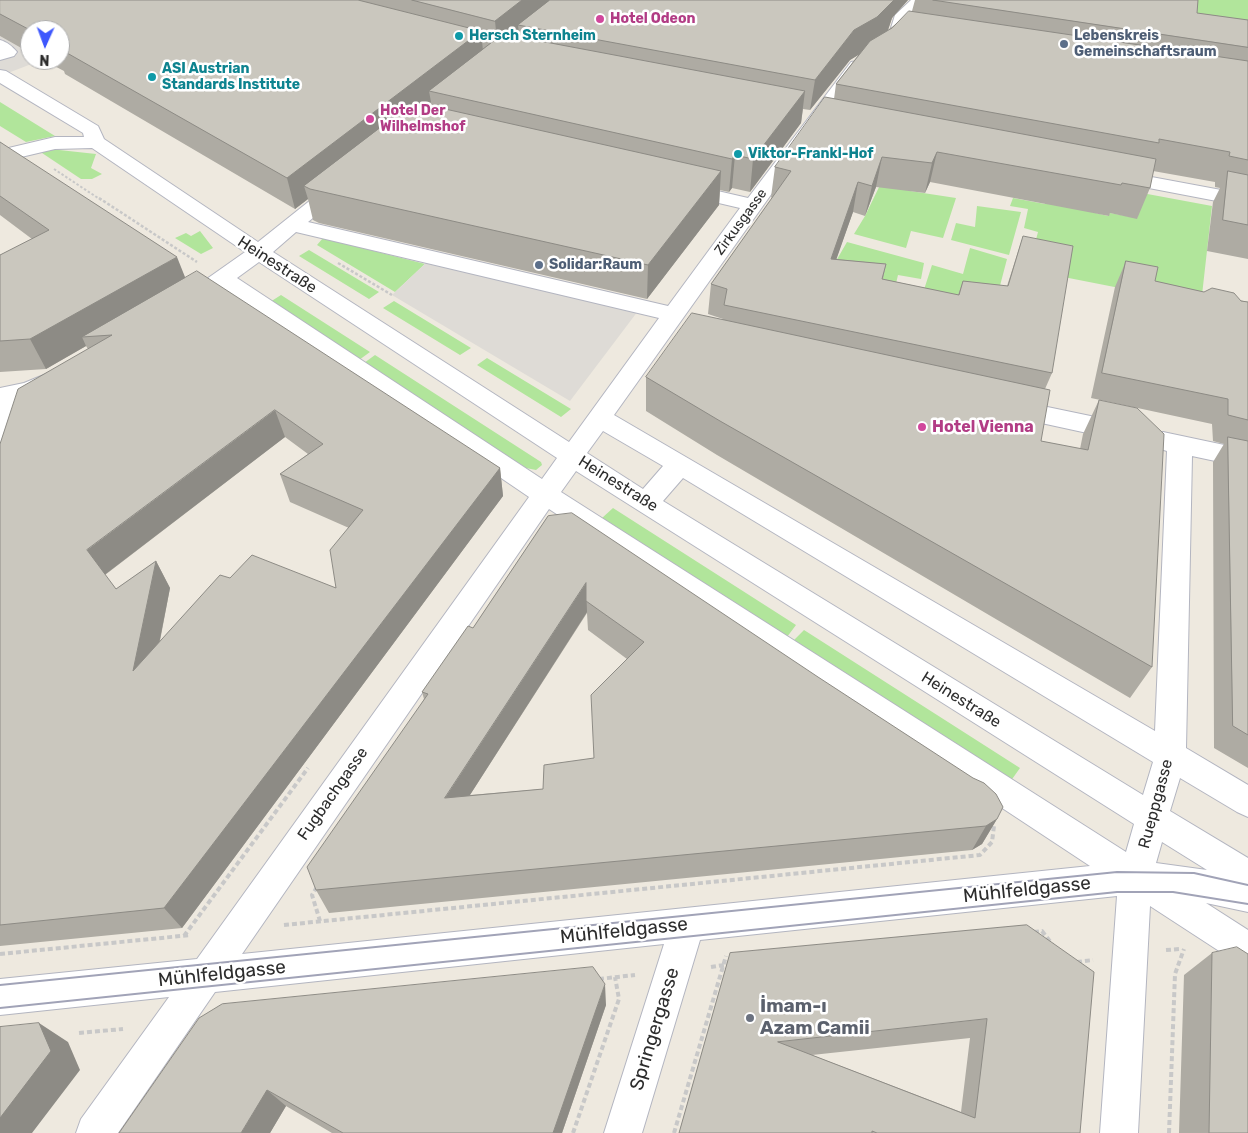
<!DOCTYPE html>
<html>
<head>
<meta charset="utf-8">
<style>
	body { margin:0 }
	#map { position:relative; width:1248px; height:1133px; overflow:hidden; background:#eee9df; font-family:Rubik,sans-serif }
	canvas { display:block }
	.north { position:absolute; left:20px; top:20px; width:50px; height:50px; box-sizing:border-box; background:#fff; border:1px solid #ababab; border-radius:50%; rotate:182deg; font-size:14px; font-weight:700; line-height:20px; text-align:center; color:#2d2d2d }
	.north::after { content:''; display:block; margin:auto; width:18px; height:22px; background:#3e57fd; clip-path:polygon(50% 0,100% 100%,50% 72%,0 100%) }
</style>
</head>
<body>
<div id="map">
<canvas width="1248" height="1133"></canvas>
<div class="north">N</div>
</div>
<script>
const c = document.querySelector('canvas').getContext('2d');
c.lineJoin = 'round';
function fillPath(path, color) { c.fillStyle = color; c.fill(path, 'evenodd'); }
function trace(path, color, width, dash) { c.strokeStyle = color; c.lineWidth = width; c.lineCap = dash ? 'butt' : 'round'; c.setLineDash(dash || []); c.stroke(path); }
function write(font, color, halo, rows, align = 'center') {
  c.font = font + ' Rubik,sans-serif'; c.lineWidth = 5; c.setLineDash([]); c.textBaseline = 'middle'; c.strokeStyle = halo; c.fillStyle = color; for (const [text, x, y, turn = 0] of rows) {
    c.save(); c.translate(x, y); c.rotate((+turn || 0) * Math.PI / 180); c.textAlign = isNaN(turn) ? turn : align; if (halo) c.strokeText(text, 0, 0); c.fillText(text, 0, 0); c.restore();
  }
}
fillPath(new Path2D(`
	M1191,0H1248V39L1186,32Z
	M0,102L55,136L26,142L0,126Z
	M50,149L96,154L91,168L102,174L92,179H81L39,151Z
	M881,183L910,191L956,198L943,238L911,231L906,248L854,234L865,216Z
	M1142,193L1212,206L1201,304L1028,270L1038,232L1024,228L1028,209L1010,206L1013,198L1045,204L1046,201L1108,216L1110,213L1137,218Z
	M977,206L1021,212L1009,255L951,240L956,223L975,227Z
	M200,231L213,248L201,254L175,238L186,233L191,236Z
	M323,238L425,264L395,292L317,245Z
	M847,242L924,263L921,279L898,275L894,292L836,261Z
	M970,248L1007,259L991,320L919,305L932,265L963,274Z
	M309,250L379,292L369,299L299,256Z
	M281,295L370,352L359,360L270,302Z
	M394,301L471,348L460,355L383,308Z
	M375,355L541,462L542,465L536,470L526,468L364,363Z
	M487,358L571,409L561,417L477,365Z
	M613,508L796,625L787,637L602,518Z
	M804,630L1020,768L1010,782L793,641Z`), '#b1e59b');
fillPath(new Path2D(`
	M0,36L30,53V60H42L0,76Z
	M431,258L641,307L570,401L392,295Z`), '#dedbd6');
const minor = new Path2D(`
	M911,0H928L909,20L906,32L895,46H883L880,42L890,31L895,15Z
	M0,40C7,42 12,46 17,52L14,56L0,60Z
	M857,61L863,62L866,66L822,123L614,415L1155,731L1167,451L1154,447L1150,441L1154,435L1163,432L1248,450V468L1192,456L1186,748L1248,785V817L1237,812L1180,778L1170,811L1248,858V912L1206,903L1248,930V968L1236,962L1150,906L1138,1133H1100L1117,896L700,940L642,1133H604L664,944L215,992L118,1133H76L81,1119L169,997L0,1015V979L197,959L529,497L223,289L209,295L201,293L198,288L201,283L245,252L92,148L55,149L0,162V150L55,137H84L83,133L0,83V70L6,71L98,126L104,139L258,242L332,183L339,181L346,183L349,187L346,191L308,222L668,306L740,208L676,193L673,189L676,185L683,183L748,198L851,62ZM296,232L659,318L569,442L273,252ZM259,262L557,458L542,479L237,278ZM603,431L663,466L643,489L587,453ZM576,471L1134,824L1126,852L561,492ZM683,478L1153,762L1143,795L663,501ZM549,509L1090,866L242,954ZM1162,842L1207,870L1156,863Z
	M1114,170L1248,195V207L1107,180L1104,176L1107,172Z
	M51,372L59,374L63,380C56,392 37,397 24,400L9,441L0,444V388L24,383Z
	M1009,399L1124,423L1133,426L1136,432L1133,438L1124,441L1000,414L997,408L1000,402Z`);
trace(minor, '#b3b5c0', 2);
trace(new Path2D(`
	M54,169L101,200`), '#c8c8c8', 2, [2.5, 2]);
trace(new Path2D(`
	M99,198L197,262
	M338,263L392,295`), '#c8c8c8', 2.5, [3, 2]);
trace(new Path2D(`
	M317,887L312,895L320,921
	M284,925L980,855L992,842L994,826
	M1034,932L1042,931L1052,944
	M184,936L308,768
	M1166,950L1180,949
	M0,954L191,935
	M1077,962L1093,960
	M711,967L730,964
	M599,979L635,975
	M79,1033L123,1029
	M573,1133L619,999L615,977
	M674,1133L726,956
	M1169,1133L1175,974L1184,949`), '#c8c8c8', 4, [5, 3]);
fillPath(minor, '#fff');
trace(new Path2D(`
	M0,985L1117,872L1194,873L1248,885
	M0,1008L1117,892H1173L1248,904`), '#a1a3b7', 2);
fillPath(new Path2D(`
	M0,0H908L892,18L888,30L912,11L915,0H1198L1197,13L1248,20V259L1207,251L1213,202L1220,188L1215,187V182L1153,171L1150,188L1137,219L1110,213L1109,216L930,182L925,193L876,187L865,216L853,212L836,259L886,264L883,279L958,295L963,281L1007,286L1023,236L1052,373L1045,389L1041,441L1080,449L1083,434L1099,400L1152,667L1130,698L717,455L646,411V377L723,320V319L708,314L711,284L772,198L771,197L775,167L834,99L836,84L859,54L850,60L810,110L803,109L801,123L750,192L732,188L729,192L720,190L719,205L647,299L319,223L313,220L308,199L295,209L65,74L64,71L43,60H60V30H30V53L0,36Z
	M0,142L185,278L500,468L503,496L182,928L0,946V444L88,349L86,346L46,369L0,372V255L32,239L0,215ZM285,437L308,454L280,474L290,502L349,528L336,588L230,578L160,641L170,588L156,561L116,589L105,575Z
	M1126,261L1155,281L1248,302V768L1214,748L1213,462L1224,444L1213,441L1212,424L1091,398L1115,287Z
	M548,516L997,819L982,844L972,850L329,913L316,890L424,699L422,692L473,628ZM587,613L588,630L627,659L594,758L543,789L470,795Z
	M1027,925L1080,1133H679L730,953ZM970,1038L961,1112L812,1055Z
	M1212,953L1248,1133H1179L1184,975Z
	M606,1005L562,1133H332L286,1106L270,1133L199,1018Z`), '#aeaba3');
fillPath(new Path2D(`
	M522,0H562L518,25L519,34L498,50L495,21Z
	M894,0H908L892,18L888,30L872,47L850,60L810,110L815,80L854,30Z
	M481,31L484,61L429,91L431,102L318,191L304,186L308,199L295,209L287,178Z
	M805,91L801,123L750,192L753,159Z
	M937,152L930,182L925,193L932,163Z
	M735,155L732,188L729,192L732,159Z
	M882,157L876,187L865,216L872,186Z
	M721,171L719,205L647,299L648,265Z
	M858,182L853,212L826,289L831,259Z
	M177,257L189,287L82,337L86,346L46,369L30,339Z
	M275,410L285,437L103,576L87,550Z
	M500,468L503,496L182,928L164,908Z
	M156,561L170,588L149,695L133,671Z
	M586,583L587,612L452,823L445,798Z
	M997,819L982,844L972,850L986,826Z
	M605,984L606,1005L562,1133H553Z
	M39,1023L68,1042L80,1070L32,1133H0V1118Z
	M267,1090L286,1106L270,1133H241Z`), '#8d8b85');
const building = new Path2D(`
	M0,0H358L481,31L287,178L60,49V30H30L0,14Z
	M412,0H522L495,21Z
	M550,0H894L877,17L854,30L815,80L518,25Z
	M933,0H1198L1197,13L1248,20V47Z
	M909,11L1248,61V160L1229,156L1230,152L1159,139V143L836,84L870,41L892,28Z
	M503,34L805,91L753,159L735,155L732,159L429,91Z
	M825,97L1156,159L1150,188L1122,183L1121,185L937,152L932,163L882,157L872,186L858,182L831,259L886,264L882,279L959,295L963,281L1008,286L1023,236L1073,246L1052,373L724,305L727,289L711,284L791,171L775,167Z
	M414,102L721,171L648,265L310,189L304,186Z
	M0,142L177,257L30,339L0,341V255L49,230L0,196Z
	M1228,171L1248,175V225L1223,220Z
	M1126,261L1158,267L1155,281L1204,292L1212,288L1234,293L1241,301L1248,302V420L1228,415V399L1102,373Z
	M197,271L500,468L164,908L0,925V444L18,389L112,335L82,337ZM275,410L323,444L280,474L363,510L330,550L336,588L252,555L230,578L220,575L133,671L156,561L116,589L87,550Z
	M692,313L1050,390L1041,441L1088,450L1099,400L1137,408L1164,434L1152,667L720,421L646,377Z
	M1228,437L1248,441V735L1233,726Z
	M572,513L818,677L973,778L984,783L996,794L1003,807L997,819L986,826L316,890L307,867L428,694L422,692L468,626L473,628L548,516ZM586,583V601L644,642L591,695L594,758L544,765L543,789L445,798Z
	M1027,925L1094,972L1080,1133H877L872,1131V1133H679L730,953ZM987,1019L975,1118L778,1042Z
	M1237,947L1248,954V1133H1209L1212,953Z
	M593,967L605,984L553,1133H343L267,1090L241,1133H119L199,1018L222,1004Z
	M39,1023L51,1051L0,1118V1027Z`);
fillPath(building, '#cac7be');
trace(building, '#8d8b85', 1);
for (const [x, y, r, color] of [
	[600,19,5,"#d1479c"],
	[459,36,5,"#0f9aa8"],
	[1064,44,5,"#5c6f8a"],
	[152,77,5,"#0f9aa8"],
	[370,119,5,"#d1479c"],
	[738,154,5,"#0f9aa8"],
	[539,265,5,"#5c6f8a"],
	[922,427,5,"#d1479c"],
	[750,1018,5,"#6b7280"]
]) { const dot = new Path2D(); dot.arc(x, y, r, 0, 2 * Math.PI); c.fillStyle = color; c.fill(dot); trace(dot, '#fff', 2); }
write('bold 14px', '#b23c85', '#fff', [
	["Hotel Odeon",610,19],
	["Hotel Der",380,111],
	["Wilhelmshof",380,127]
], 'left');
write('bold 14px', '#0d838f', '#fff', [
	["Hersch Sternheim",469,36],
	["ASI Austrian",162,69],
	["Standards Institute",162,85],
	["Viktor-Frankl-Hof",748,154]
], 'left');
write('bold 14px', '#4e5e75', '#fff', [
	["Lebenskreis",1074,36],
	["Gemeinschaftsraum",1074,52],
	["Solidar:Raum",549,265]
], 'left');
write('14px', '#2d2d2d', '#fff', [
	["Zirkusgasse",741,222,-54]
]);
write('16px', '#2d2d2d', '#fff', [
	["Heinestraße",277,265,33],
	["Heinestraße",618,484,32],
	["Heinestraße",961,700,32],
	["Fugbachgasse",333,794,-55],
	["Rueppgasse",1156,804,-75]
]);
write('bold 16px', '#b23c85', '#fff', [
	["Hotel Vienna",932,427]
], 'left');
write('19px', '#2d2d2d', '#fff', [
	["Mühlfeldgasse",1027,890,-6],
	["Mühlfeldgasse",624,931,-6],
	["Mühlfeldgasse",222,974,-6],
	["Springergasse",655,1029,-73]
]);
write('bold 19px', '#5b616d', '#fff', [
	["İmam-ı",760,1007],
	["Azam Camii",760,1029]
], 'left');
</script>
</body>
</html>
